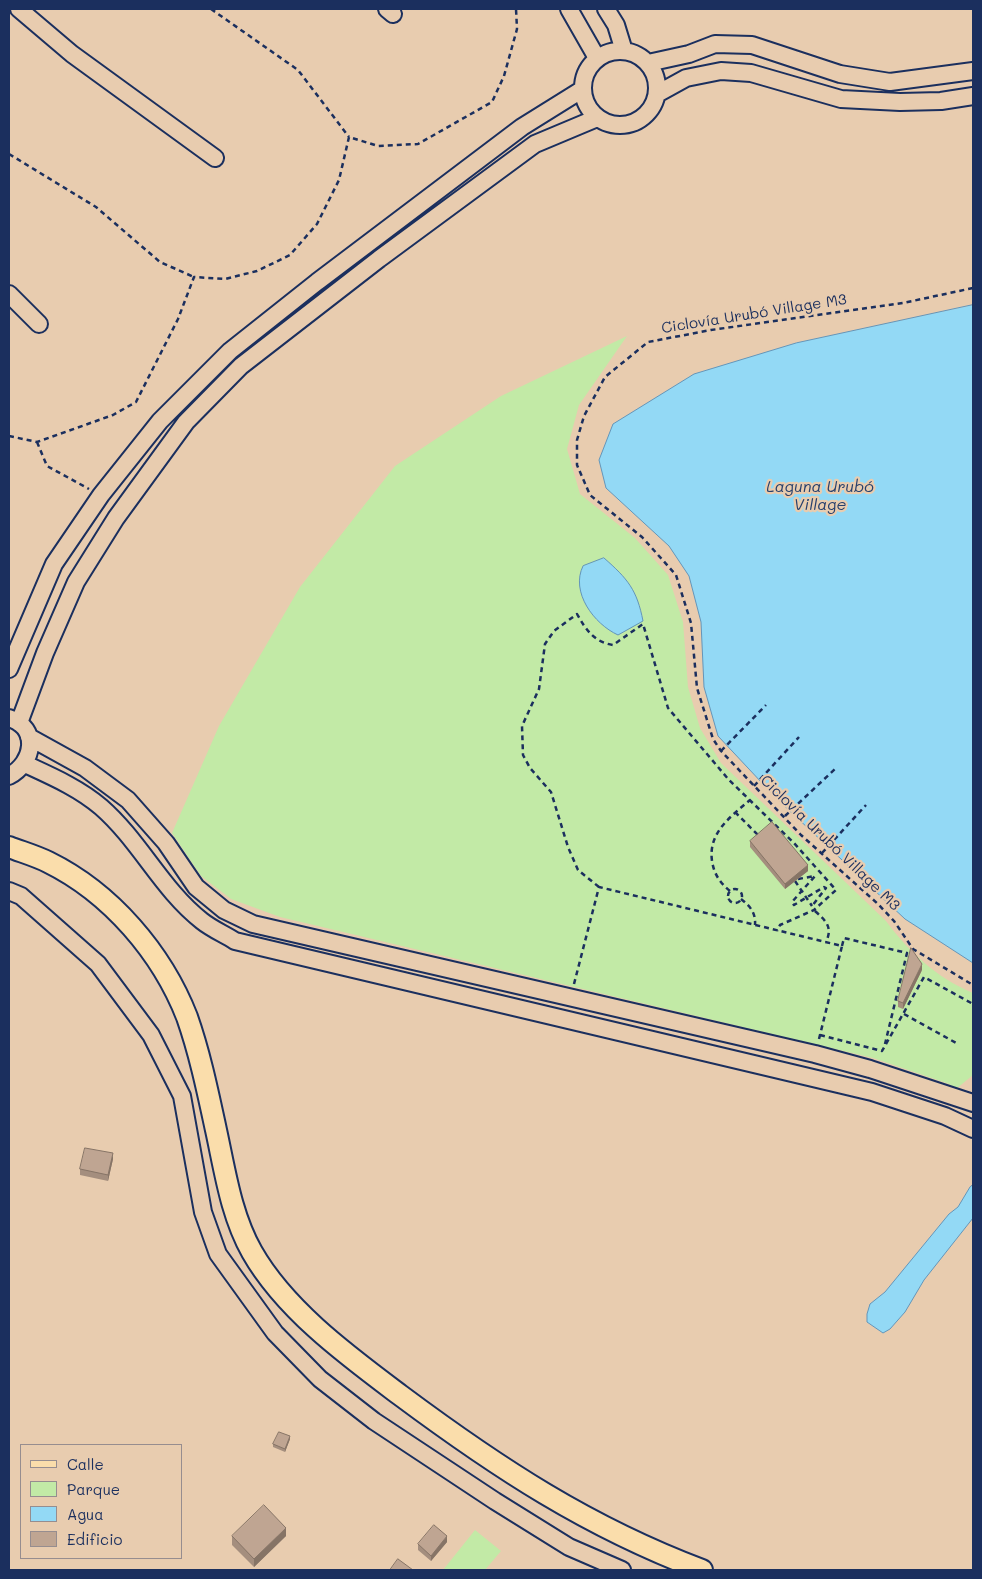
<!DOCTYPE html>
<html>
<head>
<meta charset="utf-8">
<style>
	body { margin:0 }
	#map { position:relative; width:982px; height:1579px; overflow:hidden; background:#e8ccaf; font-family:Mali,sans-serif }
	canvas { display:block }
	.frame { position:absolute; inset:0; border:10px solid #1b2f5e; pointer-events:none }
	.legend { position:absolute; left:20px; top:1444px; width:162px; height:115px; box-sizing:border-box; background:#e8ccaf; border:1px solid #968d8f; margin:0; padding:6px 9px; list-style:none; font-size:15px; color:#1b2f5e }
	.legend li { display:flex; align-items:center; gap:10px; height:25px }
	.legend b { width:25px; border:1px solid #968d8f }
</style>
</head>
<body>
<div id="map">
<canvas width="982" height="1579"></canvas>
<div class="frame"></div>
<ul class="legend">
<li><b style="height:6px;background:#faddab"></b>Calle</li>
<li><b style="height:14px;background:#c2eaa6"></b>Parque</li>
<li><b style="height:14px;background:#93d9f5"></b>Agua</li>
<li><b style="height:14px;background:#bfa592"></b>Edificio</li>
</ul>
</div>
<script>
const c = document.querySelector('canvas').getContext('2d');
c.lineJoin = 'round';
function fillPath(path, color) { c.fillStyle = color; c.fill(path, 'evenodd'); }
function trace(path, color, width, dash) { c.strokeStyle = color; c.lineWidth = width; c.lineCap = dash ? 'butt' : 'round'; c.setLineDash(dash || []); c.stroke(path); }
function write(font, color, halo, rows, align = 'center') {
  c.font = font + ' Mali,sans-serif'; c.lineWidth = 4.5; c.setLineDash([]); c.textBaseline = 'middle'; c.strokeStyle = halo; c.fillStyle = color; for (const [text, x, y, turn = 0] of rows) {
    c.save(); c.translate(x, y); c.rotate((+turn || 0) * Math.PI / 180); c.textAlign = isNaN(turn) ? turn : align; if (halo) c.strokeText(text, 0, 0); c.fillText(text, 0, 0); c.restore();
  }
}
fillPath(new Path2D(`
	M627,336L579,405L567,449L580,494L635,538L668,575L683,622L688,687L700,728L721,763L886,921C909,952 937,978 973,993V1075L956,1089L949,1084L873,1058L280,917L231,899L201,876L172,833L219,726L300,587L395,466L501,396Z
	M475,1530L501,1551L485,1570H443Z`), '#c2eaa6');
const water = new Path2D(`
	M973,305V963L905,919L778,800L718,736L704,687L701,622L689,576L669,546L606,488L599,460L613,424L694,374L796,343Z
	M604,558C628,579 637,590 643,621L618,635C594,624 570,592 583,566Z
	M973,1185V1218L924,1280L905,1312L890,1329L883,1333L867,1322V1314L870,1304L885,1292L949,1214L958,1207L970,1187Z`);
fillPath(water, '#93d9f5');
trace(water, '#6395b9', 1);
const minor = new Path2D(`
	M19,9L72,54L215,158
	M387,9L393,14
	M569,9L597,58
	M606,9L616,25L624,51
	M583 88a37 37 0 1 1 74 0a37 37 0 1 1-74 0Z
	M648,63L689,54L715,44L752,45L840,74L890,82L973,71
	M657,94L686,78L721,71L751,73L841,99L900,102L941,101L973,96
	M9,294L39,324
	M9,669L54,564L101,495L160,421L230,351L317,282L522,127L583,89
	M9,718C40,728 34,763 9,776
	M19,723L45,653L76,582L116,518L186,422L241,366L379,259L535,144L597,118
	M29,737L85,768L128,800L166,843L196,887L224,910L253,924L815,1054L870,1069L973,1103
	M25,764C51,776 79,788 101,807C140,841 162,890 202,921C212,929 224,934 235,941L872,1092L945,1116L973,1129
	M9,891L21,896L98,964L151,1035L182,1096L203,1212L218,1254L275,1333L320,1379L374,1421L495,1501L569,1547L622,1570`);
const major = new Path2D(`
	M9,847C22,852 36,856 48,862C111,893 162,953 187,1017C200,1054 208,1093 216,1130C225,1171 231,1215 252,1252C285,1310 348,1356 400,1395C498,1468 588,1527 702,1570`);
trace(minor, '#1b2f5e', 20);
trace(major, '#1b2f5e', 24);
trace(new Path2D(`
	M211,9L298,70L349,137
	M9,154L96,207L160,262L194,277
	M973,288L903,303L711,330L648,342L605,377L584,416L577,440V465L590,495L642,537L676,575L691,623L697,688L713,739L721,751L801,835L878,904L894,921L913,949L973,985
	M9,436L37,442L113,415L136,402L178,319L194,277L225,279L257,271L290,255L317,224L339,180L349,137L378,146L418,144L492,102L504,76L517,29L516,9
	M37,442L47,466L89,489
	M721,751L766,705
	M754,786L799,737
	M735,812L759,836
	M785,816L835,769
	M822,853L866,805
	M798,879L815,876L792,902L794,905L824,887L826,888L812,906
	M795,881L812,906
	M599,887L578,870L568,847L551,792L530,768L523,755L522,726L539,689L545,644L554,631L577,614C586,630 594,642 613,645L643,624L668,708L729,780L794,843L836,890L814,910L780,925L777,931
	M728 896a7 7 0 1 1 14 0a7 7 0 1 1-14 0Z
	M730,891C720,883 714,874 712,861C708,833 730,817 750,800
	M741,899C750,906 756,913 755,925
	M815,911C826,921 833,927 826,942
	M842,946L844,938L907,953L885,1044
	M574,984L599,887L842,946L819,1039
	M904,1014L958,1044
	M820,1035L882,1051L924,977L973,1004`), '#1b2f5e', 2.5, [5, 4]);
trace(minor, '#e8ccaf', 16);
trace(major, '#faddab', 20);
fillPath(new Path2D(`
	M750,841L808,871L785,889L750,847Z
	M922,970L903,1009L898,1007V1001Z
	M113,1159L108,1181L80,1175V1169Z
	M290,1439L285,1452L273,1447V1444Z
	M232,1536H286L254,1567L232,1545Z
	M447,1542L431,1561L418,1550V1544Z`), '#a48e7e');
fillPath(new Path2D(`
	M808,865V871L785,889V884Z
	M922,964V970L903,1009V1003Z
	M113,1153V1159L108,1181V1175Z
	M290,1436V1439L285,1452V1449Z
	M286,1528V1536L254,1567V1559Z
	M447,1536V1542L431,1561V1556Z`), '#867466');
const building = new Path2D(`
	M772,822L808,865L785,884L750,841Z
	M911,948L922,964L903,1003L898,1001Z
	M85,1148L113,1153L108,1175L80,1169Z
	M279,1432L290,1436L285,1449L273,1444Z
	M264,1505L286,1528L254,1559L232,1536Z
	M434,1525L447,1536L431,1556L418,1544Z
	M398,1559L413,1570H390Z`);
fillPath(building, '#bfa592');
trace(building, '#867466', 1);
write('15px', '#1b2f5e', '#e8ccaf', [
	["Ciclovía Urubó Village M3",754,314,-9],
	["Ciclovía Urubó Village M3",830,843,44]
]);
write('italic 16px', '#27406d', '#e8ccaf', [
	["Laguna Urubó",820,487],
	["Village",820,505]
]);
</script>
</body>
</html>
